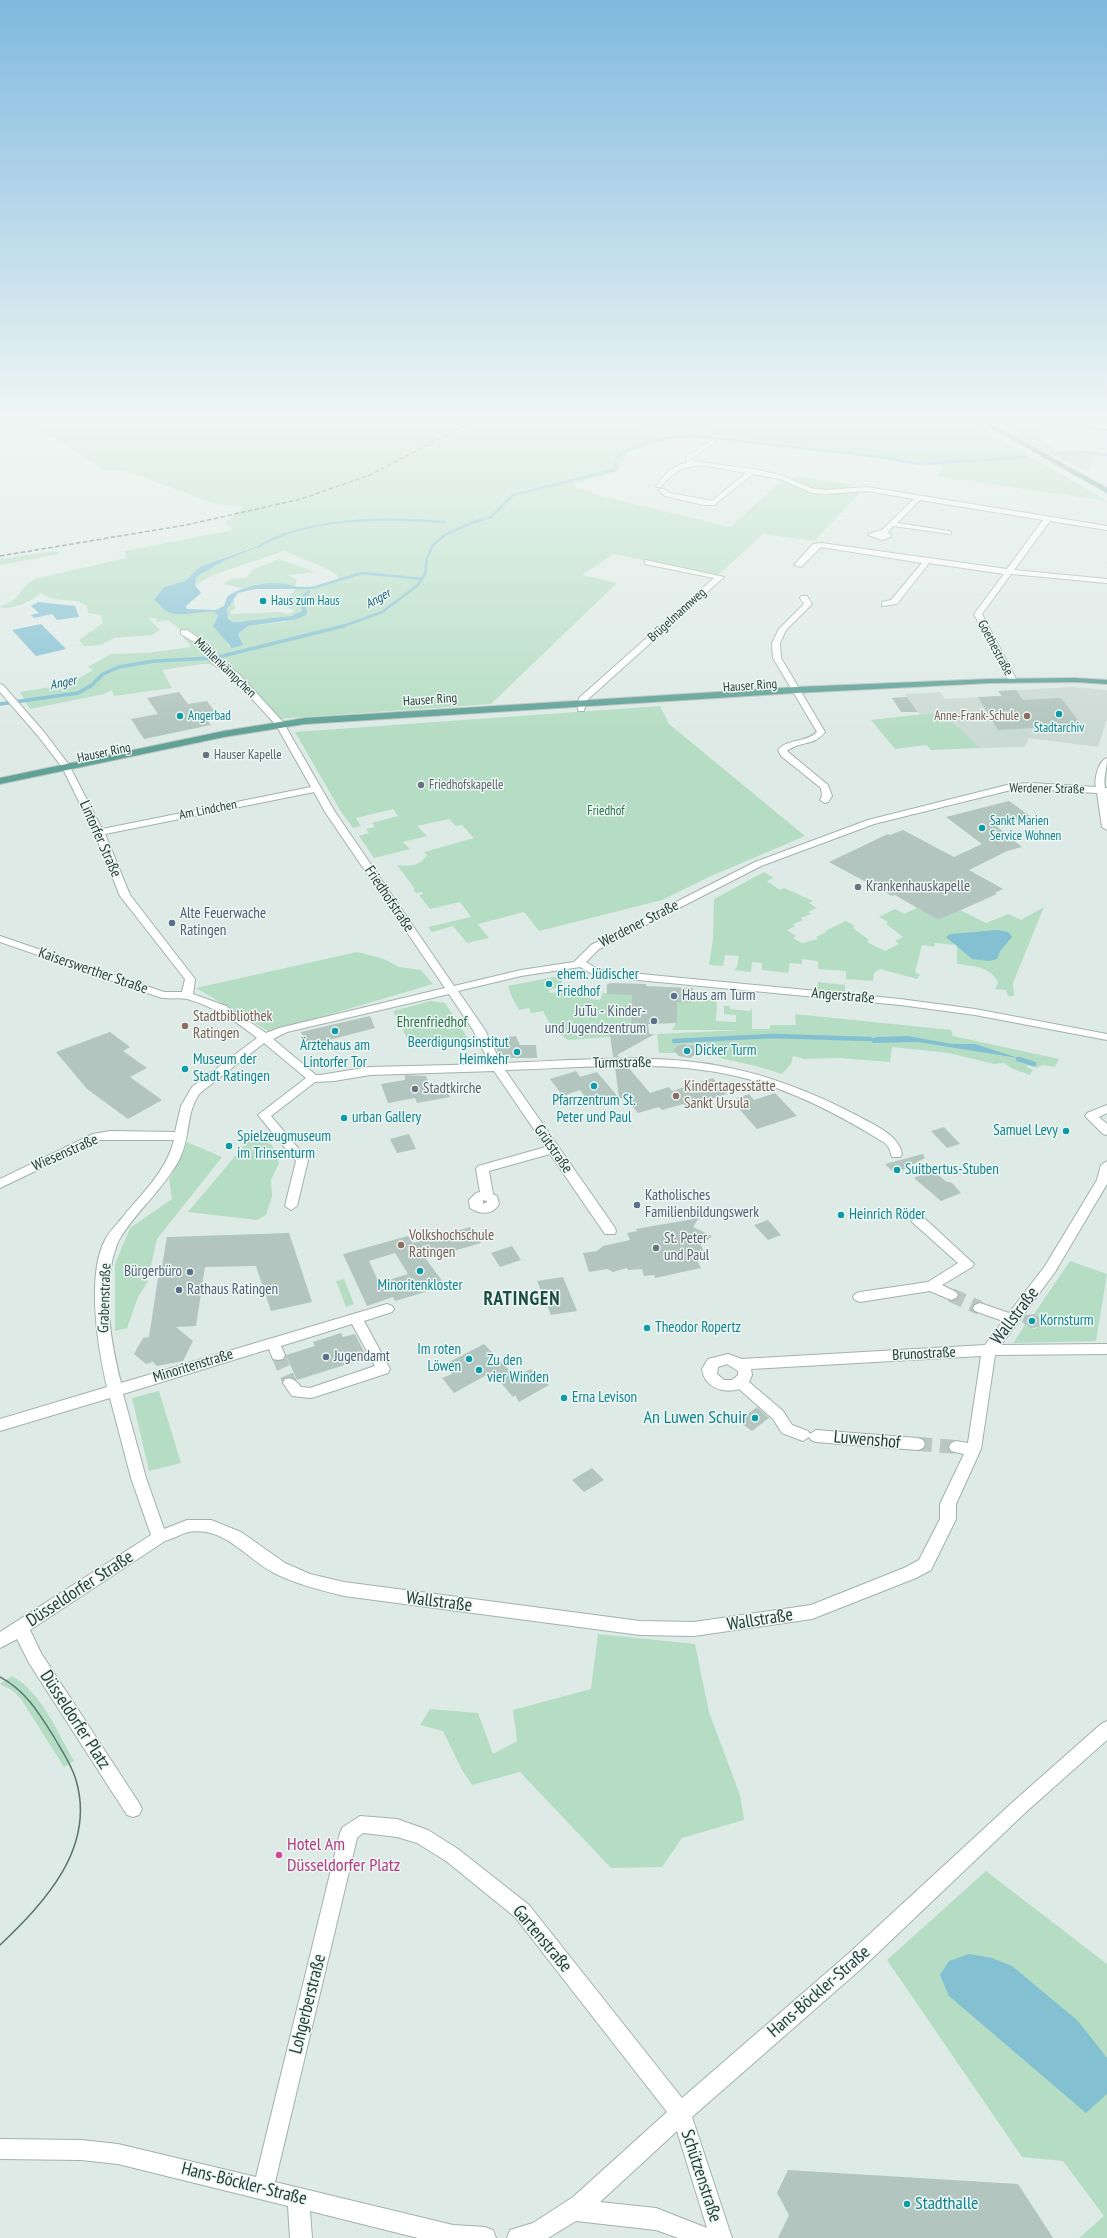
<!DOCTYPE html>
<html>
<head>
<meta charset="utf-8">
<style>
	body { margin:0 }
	canvas { display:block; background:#deeae6 }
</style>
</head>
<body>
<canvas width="1107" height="2238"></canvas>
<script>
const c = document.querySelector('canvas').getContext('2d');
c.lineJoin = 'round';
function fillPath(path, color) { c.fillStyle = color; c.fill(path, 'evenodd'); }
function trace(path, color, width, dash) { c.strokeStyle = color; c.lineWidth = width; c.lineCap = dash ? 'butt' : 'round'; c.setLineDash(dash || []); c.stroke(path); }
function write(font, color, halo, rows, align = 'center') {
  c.font = font + ' "PT Sans Narrow",sans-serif'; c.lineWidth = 3; c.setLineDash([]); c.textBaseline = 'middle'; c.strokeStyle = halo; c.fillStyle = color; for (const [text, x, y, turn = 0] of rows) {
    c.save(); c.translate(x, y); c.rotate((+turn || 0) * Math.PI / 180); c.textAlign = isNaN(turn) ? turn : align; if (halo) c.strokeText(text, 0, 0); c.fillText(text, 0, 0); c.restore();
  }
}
fillPath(new Path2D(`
	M1072,687L1107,690V719L1098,747L1029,738L1025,747L980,748L942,712L920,714L905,694L940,692L945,699L1002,696L998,691Z`), '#ccdad5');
fillPath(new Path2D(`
	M21,421H634L636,423L701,433L709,421H970L1107,501L936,476L943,465L701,433L661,441L627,452L619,471L574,484L576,487L597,495L730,527L778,484L785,483L797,476L853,485L851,488L861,492L814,541L763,534L718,575L614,554L582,575L617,583L491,704L276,719L235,675L210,659L212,664H202L162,670L172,688L114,696L112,690L104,694L30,709L20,692L69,684L93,670L88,667L111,654L146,653L191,647L183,637L188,635L168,620L156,622L157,618H148L160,630L152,635L114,638L101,645L84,646L79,640L103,623L101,615L88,613L87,606C74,596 55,604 41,593C32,601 12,611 0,607L15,599L27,584L35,579L126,558L125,551L233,530L225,522L244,507L216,504L123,470H104L64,443L23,425L0,430V426ZM250,548H257L226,560L196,577L195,585L213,575L284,551L326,568L337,575L338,579L312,588H295L294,592L290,594L288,608L295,611L289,614L279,612L231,614V611L235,609L234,598L226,612L232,622L272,619L299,614L302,611L299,598L312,588L313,591C304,597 304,600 307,611L284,622L248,626L238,634L242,642L228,646L226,639L213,626L218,616L215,612L198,611L175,614L159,602L164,587L185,581L201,566Z
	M989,421H1027L1045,423L1048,421H1107V433L1044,426L1043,440L1055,451L1095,455L1088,471L1058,458Z
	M57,551L59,554L0,565V559Z
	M279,559L315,572L288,575L297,580L295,586L259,584L242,588L223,584L231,579L246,578L254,569Z
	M660,706L669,724L805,836L709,877L662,900L539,931L524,912L478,924L489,938L467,943L453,926L432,932L428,927L471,917L460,902L430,909L419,895L423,894L422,892L416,893L413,889H415L397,865C410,866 419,867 427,855L424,852L474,838L462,825L456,826L449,819L417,826L427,836L403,842L410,849L374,858L359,836L369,833L366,829L375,827L372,823L398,816L393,809L356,818L361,826L353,828L340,810L295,732Z
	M942,712L980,748L931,750L927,745L895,749L871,720Z
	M764,872L774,878L767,881L780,890L784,888L813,901L809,903L817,908L808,912L811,914L801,918L803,920L793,924L795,926L787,930L796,936L793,938L802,943L818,939L816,937L826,932L825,931L846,921L855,926L853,928L869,940L867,942L885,951L899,944L895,941L903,937L886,924L888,922L879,917L895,909L904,914L917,908L938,920L960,910L986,923L1008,914L1021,920L1044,907L1013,983L1014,996H1008L1006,990L995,989L998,983C992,967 973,966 957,964V945L935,943L934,947L922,945L915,972L920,975L917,979L880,969L874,973L873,981L846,979V971L818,969V961L802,959V964L790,963L788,973L762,970V963L752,962L751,972L734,970L737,967L739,956L725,955L723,966L709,965L713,939L714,899Z
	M357,952L384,959L399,967L421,970L433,984L270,1032L196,988Z
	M564,975L560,987L549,990V993L559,992L560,989L589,992L590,999L600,1000L603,993L645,995L644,1024L648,1027L649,1034L568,1040L553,1029L543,1011L531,1013L529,1008L519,1010L511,995L508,986Z
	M818,982L845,985V993L817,991Z
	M691,999L717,1001L716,1021L736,1022V1015L724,1014V1006H730V1009L750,1011L752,1008V1029H770V1025H796L795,1014L951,1030L953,1036L1059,1059L1055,1067L1043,1065L1036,1068L1028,1065L1027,1067L1033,1070L1030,1075L1013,1069L1004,1063L994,1064L949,1053L892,1047L890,1062L840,1058L804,1059L793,1056L791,1064L782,1074L756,1066L720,1058L718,1051H699C695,1042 685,1042 677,1046L675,1053H659L657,1034L741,1030H672L677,1021V1002L690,1003Z
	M431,1001L445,1003L471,1043L410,1044L393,1011Z
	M253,1135L272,1145L279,1163L271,1180L272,1197L266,1215L257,1220L188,1212Z
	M187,1142L222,1157L157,1239L147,1283L138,1297L127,1328L115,1331V1264L130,1228L172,1199L169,1180Z
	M1070,1261L1107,1274L1096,1341L1013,1343L1025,1325L1034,1329L1042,1326V1319L1034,1314Z
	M344,1279L354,1304L346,1307L336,1281Z
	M159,1391L181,1463L149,1471L132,1398Z
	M598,1634L695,1644L709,1712L740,1795L744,1820L682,1838L662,1867L611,1868L520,1772L472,1785L462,1770L443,1731L420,1725L430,1709L478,1713L493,1754L517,1741L513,1710L591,1689Z
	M12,1676C42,1693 57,1732 74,1761L64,1767L21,1699L12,1690L0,1684Z
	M986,1871L1107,1964V2238H1079L1104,2216L1063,2161L1022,2157L887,1960Z`), '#b5ddc3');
fillPath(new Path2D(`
	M255,547H258L226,560L196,577L195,585L201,593L186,606L187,609L216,610L224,606L227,597C242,584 278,579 297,587L293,589H255L238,593L227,609L228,618L232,622H237L291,616L302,611L299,598L307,591L312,590L304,600L307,611L306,615L298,619L248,626L238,634L243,645L232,648L213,626L218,616L215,612C200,610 181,618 168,612C162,609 160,603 154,600L164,587L185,581L201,566Z
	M38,602L75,606L79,617L57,620L52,614L34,618L31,615L39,613L31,606Z
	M41,624L66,649L36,656L12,630Z
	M998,930L1008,932L1012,937L1000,951L997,959L989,961L972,959L946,937L950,934Z
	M908,1036L952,1044H975L1018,1058L918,1042L873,1043L870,1039L877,1037Z
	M969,1954L992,1958L1012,1966L1078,2021L1107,2058V2094L1086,2113L949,1996L940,1975L949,1961Z`), '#82c0d2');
trace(new Path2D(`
	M1059,453L1082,452L1107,455
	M258,547C306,517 389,517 444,522
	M295,588H312L362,573L422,579
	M341,627L382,612L418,585L425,574L427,558L433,545L445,535L471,523L491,517L513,495L614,470L616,468V458L624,452L646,442L674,437L699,436L880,457L920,464L1025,457`), '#82c0d2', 2.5);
trace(new Path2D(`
	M0,704L78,693L92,685L103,674L119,667L154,661L214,658L344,626`), '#82c0d2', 3.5);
trace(new Path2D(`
	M674,1041L773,1036L870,1039
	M1018,1059L1034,1064`), '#82c0d2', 4.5);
fillPath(new Path2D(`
	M1016,690L1023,700L1061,698L1080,723L1047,725L1049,727L998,730L978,697L1002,696L998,691Z
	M179,692L188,704L207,701L217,715L206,718L211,725L144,739L131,719L158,714L147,698Z
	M907,697L918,712H901L892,698Z
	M1009,801L1030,816L995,825L1022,847L1007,851L969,870L1003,889L995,893L997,894L938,920L895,895L892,896L829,862L888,834L890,835L903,830L954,857L982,844L946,817Z
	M611,983L646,984V986L693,988L691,1003L677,1002V1023L648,1024L649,1034H655L617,1055L619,1057H613L610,1035H631L632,995L607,994V984Z
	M370,1016L375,1028L310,1045L300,1038L303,1037L301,1032Z
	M110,1032L130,1047L123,1051L147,1068L130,1077L162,1100L128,1119L87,1089L56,1052Z
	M516,1036L520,1045H536L537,1058H500L493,1039Z
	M683,1044L693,1045L700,1051L690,1058L679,1056L673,1050L677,1046Z
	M615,1067H628L650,1093L669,1087L672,1091L713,1078L727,1094L685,1107L683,1104L662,1110L659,1107L638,1113L625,1097L601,1104L597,1098L588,1101L580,1090L563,1096L550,1079L576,1071L580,1077L597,1072L619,1098Z
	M405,1075L426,1076L430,1086L436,1085L437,1088L445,1086L450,1097L417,1103L415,1098L388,1103L381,1084L405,1080Z
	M775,1093L797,1116L757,1129L731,1100L749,1094L754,1100Z
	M944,1127L960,1144L947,1148L931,1131Z
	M409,1134L416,1149L397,1153L390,1139Z
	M923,1154L925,1158L895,1174L885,1164Z
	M933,1170L945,1181L952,1183L961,1193L941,1201L914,1178Z
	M699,1218L693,1227L712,1236L701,1245L706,1257L698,1262L701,1268L655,1278L654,1275L644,1276L642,1269L628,1270L627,1268L613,1272L607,1269L589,1272L583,1253L597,1251L603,1246L630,1240L627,1233L637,1231L636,1229Z
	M768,1220L781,1235L768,1240L754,1225Z
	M470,1227L481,1243L426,1259L446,1286L395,1301L393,1297L367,1306L343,1254L408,1236L413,1243ZM395,1253L408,1274L379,1283L369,1261Z
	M289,1233L312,1302L271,1311L256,1266L205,1267L196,1326L176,1327L193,1341L183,1361L157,1366L153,1362L146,1364L134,1354L143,1338L149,1337L158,1278H160L167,1237Z
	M512,1246L521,1260L500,1267L491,1253Z
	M563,1277L577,1311L551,1315L537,1281Z
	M1034,1314L1042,1319L1044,1324L1040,1327L1031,1328L1022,1322L1025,1315Z
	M341,1333L343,1337L355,1334L367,1358L297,1380L286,1355L315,1346L313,1342Z
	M484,1344L516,1377L531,1369L549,1385L519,1402L515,1395L513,1397L492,1372L454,1393L442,1378L452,1374L445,1364Z
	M757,1407L769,1418L752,1431L738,1421Z
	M592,1468L604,1480L584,1492L572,1480Z
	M788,2170L1018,2184L1053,2238H778L789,2215L777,2193Z`), '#b3c5bf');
trace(new Path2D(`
	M951,1295L980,1308
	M278,1355L290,1383
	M918,1444L956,1447`), '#b8c7c3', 14, [14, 8]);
const minor = new Path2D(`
	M712,440L717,441L691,459L692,461L753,469L781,475L813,489L826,490L867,487L1107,526V530L1050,521L1014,570L1107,579V583L1011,574L982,614L1017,681L1010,683L974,614L1004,574L929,563L897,604L882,606V602L891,600L922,563L821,547L801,567L794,565L813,544L821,543L1007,569L1043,520L920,500L897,523L949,531L951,532V534L893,526L888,532L891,535V537L882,540L868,535L874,532L882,530L914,499L867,491L826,494L812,493L780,479L753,474L714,505H704L665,496L659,490L660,489H664L669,493L712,501L746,473C711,468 686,454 661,487H657L656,486C663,476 674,465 686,463V457Z
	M645,560L724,577L586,701L584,711H578L579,698L714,578L645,564Z
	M801,596H807L812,604L786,630L780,643L781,658L825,732C815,746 799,741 787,751L828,785L832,796L828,802L825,803L820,800L822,796L821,788L781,756L778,750C788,738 806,743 817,732L773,658L772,643L779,629L804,604L800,598Z
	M181,630H187L211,646L217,660L238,673L283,722L335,812L454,986L521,970L574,962L591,945L755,862L868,820L1011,784L1032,783L1096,787C1094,780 1098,761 1107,758C1107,769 1103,778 1105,788H1107V830L1102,827L1097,793L1032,789L1011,790L874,824L761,866L599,949L586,962L599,970L900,999L975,1009L1107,1034V1040L975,1015L900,1005L596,976L580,967L521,976L458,991L485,1030L501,1063C575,1061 652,1052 725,1067C772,1076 816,1094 858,1116C874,1125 899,1135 902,1154L900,1157H892L889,1148L885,1143C841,1116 795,1091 744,1078C667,1058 584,1068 505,1070L615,1228L616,1231L615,1234H605L550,1154L489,1171L493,1194L497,1196L499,1204C493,1215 480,1215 470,1208L469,1200L476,1193L480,1192L476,1169L478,1166L546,1147L494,1071L370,1075L334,1081L315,1082L271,1116L308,1160L297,1206L291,1210L285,1206L296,1161L258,1115L306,1078L264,1043L200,1093C185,1113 191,1138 179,1160C163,1190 136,1211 119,1240C116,1245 115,1252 113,1257C103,1298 111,1343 121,1383L387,1304L392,1306L394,1309L392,1312L364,1321L390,1369L388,1373L315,1397L310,1398L292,1396L283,1383L285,1379C293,1377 296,1381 301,1387L310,1388L375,1366L352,1324L281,1346L285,1355L283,1359L278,1360L273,1359L269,1349L123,1394L146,1478L164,1529L187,1520H211L241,1532L285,1563L310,1574L344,1582L640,1621L694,1622L811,1605L904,1568L919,1560L940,1519V1504L964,1454L951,1451L949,1447L951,1443L956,1441L968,1443L981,1356L751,1369L752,1375L749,1382L783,1411L792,1425L808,1431L810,1434L816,1430L918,1438L923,1440L925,1444L923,1448L918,1450L816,1442L811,1440L809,1437L803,1441L782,1433L773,1419L739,1389C723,1394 704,1387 702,1369L708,1359L728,1354L742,1359L985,1345L1003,1321L975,1311L973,1308L975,1305L980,1303L1009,1313L1045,1266L1097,1180L1101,1165L1107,1161V1184L1055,1272L1001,1345L1107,1344V1354L995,1355L981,1449L956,1504V1519L931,1570L916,1578L812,1619L694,1636L640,1635L344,1596C320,1590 296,1584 274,1573C245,1558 225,1526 188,1532C181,1534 173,1539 165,1541L30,1630L41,1653L139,1803L142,1809L139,1815L133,1817L127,1815L29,1663L17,1639L0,1648V1632L151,1535L131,1478L110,1398L0,1431V1419L107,1387C98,1349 86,1276 105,1240C109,1232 116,1225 122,1218C142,1193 166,1172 174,1140H100L0,1188V1179L93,1134L110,1131L175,1132L181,1106L192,1087L257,1038C236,1021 213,1006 187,999C178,997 168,1000 159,997L0,942V936L164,992H182L185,979L120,896L94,832L62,767L38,736L0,692V684L3,685L44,732L69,765L102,829L311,787L276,725L232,677L211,663L205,649L181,634ZM314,792L325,812L445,988L279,1028L266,1033L226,1006L193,994L195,979L130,895L105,834ZM449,994L473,1030L490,1064L370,1067L320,1075H316L273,1039L287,1032ZM483,1200L487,1201V1202L483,1204ZM727,1364L738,1371V1375L732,1380H724L717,1374L718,1367Z
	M1107,1105V1113L1099,1117L1107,1124V1135L1103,1134L1085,1116L1087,1113Z
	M917,1215L922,1216L974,1264L972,1267L942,1285L956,1292L958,1295L956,1298L951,1300L930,1291L860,1302L855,1300L853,1297L855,1294L860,1292L928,1282L958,1263L912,1222L911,1219L912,1216Z
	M1107,1721V1740L1026,1812L862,1968L692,2117L732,2238H678L656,2230L576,2221L548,2238H507L510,2230L533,2223L573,2197L667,2112L515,1917L446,1861L417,1843L397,1837L363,1833L357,1838L275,2182L453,2225L485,2227L493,2230L496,2238H418L310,2211L312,2238H290L288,2206L118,2164L81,2160L0,2159V2139L81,2140L118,2144L256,2177L340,1833L343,1827L360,1816L397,1819L428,1830L458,1849L529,1905L682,2098L848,1954L1014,1801L1101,1724ZM677,2131L707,2228L656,2208L600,2202Z`);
const major = new Path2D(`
	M979,421H986L1107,488V493Z
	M1075,678L1107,680V684L1075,682L990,683L796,693L305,724L224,737L0,784V778L224,731L305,718L796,687L990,679Z`);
trace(minor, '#a1b2ad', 2);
trace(major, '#bcc4c2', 2);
fillPath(minor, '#fff');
fillPath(major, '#60a296');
trace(new Path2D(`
	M0,1677C26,1691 39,1713 54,1737C62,1751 72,1765 76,1780C96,1848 45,1902 0,1945`), '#597671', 1.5);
trace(new Path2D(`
	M1047,421L1107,430
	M0,556L186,525L301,499L370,475L473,421`), '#597671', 1.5, [4.5, 2.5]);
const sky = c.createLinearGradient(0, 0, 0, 734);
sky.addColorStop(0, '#7fb9df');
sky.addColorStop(0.57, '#f0f6f4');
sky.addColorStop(1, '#f0f6f400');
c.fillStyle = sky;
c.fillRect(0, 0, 1107, 734);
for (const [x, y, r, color] of [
	[263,601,4,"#0f9aa8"],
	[1059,714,4,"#0f9aa8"],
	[180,716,4,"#0f9aa8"],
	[1027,716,4,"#8d6e63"],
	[206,755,4,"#6b7280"],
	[421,785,4,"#6b7280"],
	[982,828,4,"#0f9aa8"],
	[858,887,4,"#6b7280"],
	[172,923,4,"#5c6f8a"],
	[549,984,4,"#0f9aa8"],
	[674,996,4,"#5c6f8a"],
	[654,1021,4,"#5c6f8a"],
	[185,1026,4,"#8d6e63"],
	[335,1031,4,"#0f9aa8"],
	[687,1051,4,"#0f9aa8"],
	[517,1052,4,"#0f9aa8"],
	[185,1069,4,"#0f9aa8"],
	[594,1086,4,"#0f9aa8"],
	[415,1089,4,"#6b7280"],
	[676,1096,4,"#8d6e63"],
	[344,1118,4,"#0f9aa8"],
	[1066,1131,4,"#0f9aa8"],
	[229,1146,4,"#0f9aa8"],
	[897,1170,4,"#0f9aa8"],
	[637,1205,4,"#5c6f8a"],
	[841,1215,4,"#0f9aa8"],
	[401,1245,4,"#8d6e63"],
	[656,1248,4,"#6b7280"],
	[420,1271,4,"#0f9aa8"],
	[190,1272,4,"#5c6f8a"],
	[179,1290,4,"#5c6f8a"],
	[1032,1321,4,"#0f9aa8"],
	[647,1328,4,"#0f9aa8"],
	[326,1357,4,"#5c6f8a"],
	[469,1359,4,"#0f9aa8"],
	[479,1370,4,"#0f9aa8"],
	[564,1398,4,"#0f9aa8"],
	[755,1418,4,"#0f9aa8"],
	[279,1855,4,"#d1479c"],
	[907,2204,4,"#0f9aa8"]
]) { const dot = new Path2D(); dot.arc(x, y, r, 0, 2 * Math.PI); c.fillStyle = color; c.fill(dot); trace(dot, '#eef7f3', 1.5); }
write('italic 13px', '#176078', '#eef7f3', [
	["Anger",378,599,-30],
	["Anger",63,683,-12]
]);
write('13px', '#0d838f', '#eef7f3', [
	["Haus zum Haus",271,601],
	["Angerbad",188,716],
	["Stadtarchiv",1059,728,"center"],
	["Sankt Marien",990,821],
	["Service Wohnen",990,836]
], 'left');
write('13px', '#1f3a35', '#eef7f3', [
	["Brügelmannweg",677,615,-42],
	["Goethestraße",995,648,62],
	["Mühlenkämpchen",225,668,44],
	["Hauser Ring",750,686,-4],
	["Hauser Ring",430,700,-4],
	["Hauser Ring",104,753,-12],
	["Werdener Straße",1047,789,1],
	["Am Lindchen",208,810,-11]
]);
write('13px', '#785e54', '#eef7f3', [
	["Anne-Frank-Schule",1019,716]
], 'right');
write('13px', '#5b616d', '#eef7f3', [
	["Hauser Kapelle",214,755],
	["Friedhofskapelle",429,785]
], 'left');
write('13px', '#28724a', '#eef7f3', [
	["Friedhof",606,811]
]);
write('15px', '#1f3a35', '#eef7f3', [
	["Lintorfer Straße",100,839,66],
	["Friedhofstraße",389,899,56],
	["Werdener Straße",639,924,-27],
	["Kaiserswerther Straße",93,971,19],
	["Angerstraße",843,996,5],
	["Turmstraße",622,1063,-1],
	["Grütstraße",553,1149,55],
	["Wiesenstraße",65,1153,-24],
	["Grabenstraße",105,1298,-88],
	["Brunostraße",924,1354,-3],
	["Minoritenstraße",193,1366,-17]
]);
write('15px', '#5b616d', '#eef7f3', [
	["Krankenhauskapelle",866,887],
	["Stadtkirche",423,1089],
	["St. Peter",664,1239],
	["und Paul",664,1256]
], 'left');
write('15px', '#4e5e75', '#eef7f3', [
	["Alte Feuerwache",180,914],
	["Ratingen",180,931],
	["Haus am Turm",682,996],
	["JuTu - Kinder-",646,1012,"right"],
	["und Jugendzentrum",646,1029,"right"],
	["Katholisches",645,1196],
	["Familienbildungswerk",645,1213],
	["Bürgerbüro",182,1272,"right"],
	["Rathaus Ratingen",187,1290],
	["Jugendamt",334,1357]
], 'left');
write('15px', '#0d838f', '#eef7f3', [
	["ehem. Jüdischer",557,975],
	["Friedhof",557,992],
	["Beerdigungsinstitut",509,1043,"right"],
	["Heimkehr",509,1060,"right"],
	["Ärztehaus am",335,1046,"center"],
	["Lintorfer Tor",335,1063,"center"],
	["Dicker Turm",695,1051],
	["Museum der",193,1060],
	["Stadt Ratingen",193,1077],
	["Pfarrzentrum St.",594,1101,"center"],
	["Peter und Paul",594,1118,"center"],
	["urban Gallery",352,1118],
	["Samuel Levy",1058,1131,"right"],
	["Spielzeugmuseum",237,1137],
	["im Trinsenturm",237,1154],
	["Suitbertus-Stuben",905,1170],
	["Heinrich Röder",849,1215],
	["Minoritenkloster",420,1286,"center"],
	["Kornsturm",1040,1321],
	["Theodor Ropertz",655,1328],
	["Im roten",461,1350,"right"],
	["Löwen",461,1367,"right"],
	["Zu den",487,1361],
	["vier Winden",487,1378],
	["Erna Levison",572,1398]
], 'left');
write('15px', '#785e54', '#eef7f3', [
	["Stadtbibliothek",193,1017],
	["Ratingen",193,1034],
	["Kindertagesstätte",684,1087],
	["Sankt Ursula",684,1104],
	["Volkshochschule",409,1236],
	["Ratingen",409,1253]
], 'left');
write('15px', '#28724a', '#eef7f3', [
	["Ehrenfriedhof",432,1023]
]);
write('18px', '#1f3a35', '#eef7f3', [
	["Wallstraße",1015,1316,-53],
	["Luwenshof",867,1440,5],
	["Düsseldorfer Straße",80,1589,-33],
	["Wallstraße",439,1602,7],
	["Wallstraße",760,1620,-9],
	["Düsseldorfer Platz",75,1720,57],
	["Gartenstraße",542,1939,50],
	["Hans-Böckler-Straße",819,1992,-41],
	["Lohgerberstraße",308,2004,-76],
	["Schützenstraße",701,2176,72],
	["Hans-Böckler-Straße",244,2184,14]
]);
write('18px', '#0d838f', '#eef7f3', [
	["An Luwen Schuir",747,1418],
	["Stadthalle",915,2204,"left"]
], 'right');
write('18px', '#b23c85', '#eef7f3', [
	["Hotel Am",287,1845],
	["Düsseldorfer Platz",287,1866]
], 'left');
c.letterSpacing = '1px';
write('bold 19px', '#1a4d44', '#eef7f3', [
	["RATINGEN",522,1300]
]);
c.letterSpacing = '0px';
</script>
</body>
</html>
